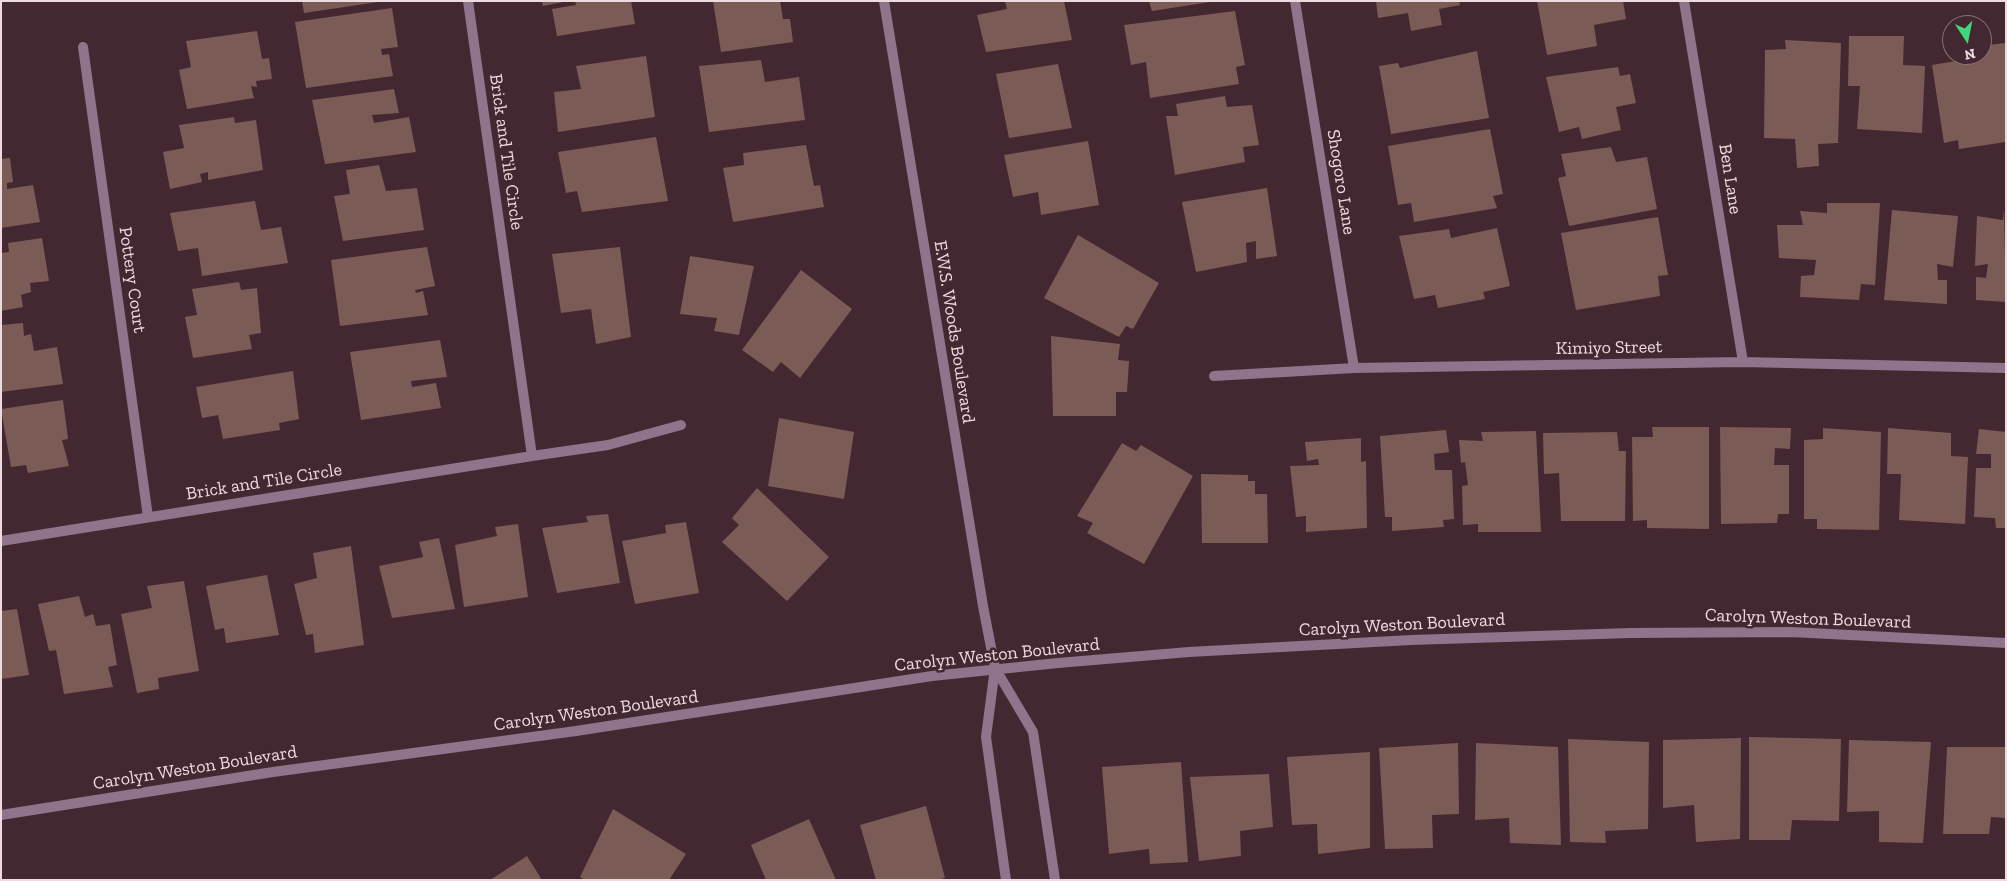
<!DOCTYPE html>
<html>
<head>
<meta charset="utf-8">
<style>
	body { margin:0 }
	#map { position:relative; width:2007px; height:881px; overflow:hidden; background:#442831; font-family:"Zilla Slab",serif }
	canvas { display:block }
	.frame { position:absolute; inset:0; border:2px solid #eddbdf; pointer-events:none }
	.north { position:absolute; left:1942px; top:15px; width:50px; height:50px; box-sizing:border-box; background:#442831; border:1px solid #887077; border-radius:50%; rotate:169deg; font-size:14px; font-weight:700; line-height:20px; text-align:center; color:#eddbdf }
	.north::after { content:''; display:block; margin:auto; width:18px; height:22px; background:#3fd77d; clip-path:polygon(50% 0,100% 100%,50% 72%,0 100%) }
</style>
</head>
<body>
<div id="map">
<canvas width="2007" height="881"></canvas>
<div class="frame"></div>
<div class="north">N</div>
</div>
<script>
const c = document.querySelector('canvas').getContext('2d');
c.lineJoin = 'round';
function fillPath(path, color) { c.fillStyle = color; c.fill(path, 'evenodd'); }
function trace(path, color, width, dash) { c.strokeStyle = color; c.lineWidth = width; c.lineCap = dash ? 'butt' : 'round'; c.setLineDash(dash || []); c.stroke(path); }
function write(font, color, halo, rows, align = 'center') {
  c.font = font + ' "Zilla Slab",serif'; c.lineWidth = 5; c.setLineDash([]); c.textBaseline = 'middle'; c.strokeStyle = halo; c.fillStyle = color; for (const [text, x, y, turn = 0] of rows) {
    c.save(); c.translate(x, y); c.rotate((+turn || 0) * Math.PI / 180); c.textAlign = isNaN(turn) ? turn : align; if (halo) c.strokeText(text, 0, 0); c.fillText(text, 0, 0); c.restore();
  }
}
fillPath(new Path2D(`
	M302,1H378V2L304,13Z
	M542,1H563V2L543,6Z
	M575,1H631L635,24L557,36L552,9L576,5Z
	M713,1H780L783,19H790L793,42L721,52Z
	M1005,1H1064L1072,40L986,52L977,15L1007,9Z
	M1149,1H1210V2L1152,11Z
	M1376,1H1459L1460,5L1439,9L1442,25L1411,31L1408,13L1378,18Z
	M1537,1H1623L1626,19L1594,25L1597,46L1547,55Z
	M392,8L398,47L381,49L382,55L389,54L393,76L306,88L295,22Z
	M1235,11L1245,65L1236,67L1239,84L1150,98L1146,62L1131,65L1124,25Z
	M257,31L262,59L269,58L272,79L256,81L257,87L251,86L254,98L187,109L179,70L191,67L186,41Z
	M1849,36H1904L1903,65L1925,66L1922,133L1857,129L1860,86H1848Z
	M1785,40L1841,43L1838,143L1818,144L1819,166L1797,168L1795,139L1764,138L1765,50L1786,49Z
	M2005,43L2006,142L1959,149L1958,140L1944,143L1932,65L1956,61L1955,55H1982V46Z
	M1477,51L1489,118L1391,134L1379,66L1398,63L1400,68Z
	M646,56L655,117L558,132L554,92L581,89L576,66Z
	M761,60L765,82L799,77L805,120L709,132L699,66Z
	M1058,64L1072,128L1009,138L996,74Z
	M1618,67L1620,76L1630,74L1636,103L1616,107L1621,130L1582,139L1579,127L1559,132L1546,77Z
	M394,89L399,113L372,115L374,123L409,117L416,152L325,164L312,100Z
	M1225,96L1227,107L1252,105L1259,145L1243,147L1245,162L1175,175L1166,116H1178L1176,104Z
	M234,117L235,123L256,120L263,170L208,180V172L200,174L202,182L170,189L163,152L184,148L179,125Z
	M1490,129L1503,194L1493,196L1497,208L1414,222L1411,203L1398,205L1388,146Z
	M656,137L668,201L582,212L577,191L566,193L558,152Z
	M1088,141L1099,205L1041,215L1038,192L1013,197L1004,155Z
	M806,145L814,186L820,185L824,207L733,222L723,168L744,165L743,153Z
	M1611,147L1616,162L1647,157L1657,209L1569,226L1558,178L1566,176L1561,154Z
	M10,158L13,182L7,183V189L33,185L40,222L1,228V159Z
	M379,165L386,191L417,188L424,230L343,241L334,196L350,194L346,170Z
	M1267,188L1277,256L1256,259V241L1246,243L1247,262L1196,272L1182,202Z
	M255,201L261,230L281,227L288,263L202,276L198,248L178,251L170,213Z
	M1827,203H1880L1875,285L1861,284L1859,300L1800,297L1801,276L1814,275L1816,260L1779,258L1777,225H1803L1800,211L1827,213Z
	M2004,209L2006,302L1976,300V277L1986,278L1988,264L1975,266L1977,216L2003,220Z
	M1892,210L1958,216L1953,267L1937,264L1938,280H1947V304L1884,300Z
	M1658,217L1668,275L1658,276L1660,296L1576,310L1561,233Z
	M1497,228L1510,286L1483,292L1485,299L1438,308L1435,295L1414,299L1399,236L1449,229L1451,238Z
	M1078,235L1159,283L1133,329L1126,326L1119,337L1044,298Z
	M42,238L49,281L30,283L31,292L21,295L23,307L1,311V253L9,252L8,243Z
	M427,247L435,286L415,290L416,293L423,291L428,315L340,326L331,260Z
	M620,247L631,337L596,344L591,309L561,313L552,254Z
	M690,256L754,266L739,335L714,331L717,318L680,314Z
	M801,270L852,309L800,378L781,362L773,372L742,350Z
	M239,282L241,290L257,288L261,333L249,335L252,349L193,358L185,317L197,315L192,289Z
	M23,323L24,336L31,334L34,351L57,347L63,384L1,392V325Z
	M1051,336L1120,344L1118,360L1129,361L1127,392H1116V416H1053Z
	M440,340L447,377L411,381L412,387L436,383L441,408L361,420L350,352Z
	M293,371L299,419L279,423L280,430L223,439L218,415L202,418L196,387Z
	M63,400L68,439L62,440L69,466L28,473L26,465L11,467L1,409Z
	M779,418L854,432L844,499L768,486Z
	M1652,427H1709V529L1647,528V520L1633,521L1632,437H1653Z
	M1720,427L1791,428L1790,449L1775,448L1774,465H1789V514H1778L1777,523L1721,524Z
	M1823,428L1881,432L1879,530L1817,529V519H1804V440L1823,439Z
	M1888,428L1951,433V456L1968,457L1965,524L1899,520L1901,474H1887Z
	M1979,429L2006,432V528H1996L1995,518L1974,517L1976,468H1991V454H1976Z
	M1446,430L1449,452L1434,454L1435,470H1452L1454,519L1443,520L1444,527L1392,531V517H1385L1380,436Z
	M1536,431L1541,532H1478V524L1463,525L1462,486L1468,485L1465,462L1461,463L1459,440L1483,441L1481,432Z
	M1617,432L1619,451H1626L1625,521H1561L1559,473L1544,474L1543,433Z
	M1361,438V462L1366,461L1367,528L1306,532V516L1296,517L1290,466L1319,465L1318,459L1307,461L1305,442Z
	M1122,443L1136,451L1141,445L1193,476L1144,564L1087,533L1093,523L1077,516Z
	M1201,474L1248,475V481H1255V494H1267L1268,543H1202Z
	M757,488L829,557L787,601L722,542L739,525L732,518Z
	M608,514L620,583L557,593L542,528L588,522L586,516Z
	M686,522L699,593L635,604L622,541L666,533L665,525Z
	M518,524L528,597L464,607L455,545L497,536L495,527Z
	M439,538L455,609L392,618L379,566L423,557L419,542Z
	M351,546L364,645L315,653L313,634L306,635L294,584L317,578L313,553Z
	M267,575L279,635L226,643L224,628L215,630L206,586Z
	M184,581L199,671L158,678L159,689L137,693L121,614L152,608L147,586Z
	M79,596L85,617L93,614L96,626L110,624L117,665L108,667L113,687L64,694L56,650L49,651L38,604Z
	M17,609L29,675L1,679V611Z
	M1749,737L1841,739L1839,821L1792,820L1790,840H1749Z
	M1741,738L1740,839L1696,842L1694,805L1663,808V740Z
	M1568,739L1649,742L1648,829L1605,831L1606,843L1570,842Z
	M1849,740L1931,742L1923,843L1879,842V811L1847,812Z
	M1458,743L1459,814L1432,815L1433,848L1385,849L1379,748Z
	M1476,743L1558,747L1561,845L1510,843L1509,818L1475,820Z
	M1947,747H2006V818L1991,817L1989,834H1943Z
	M1370,752V848L1318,854L1317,824L1292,825L1287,757Z
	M1181,762L1188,862L1150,864L1149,849L1109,854L1102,767Z
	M1269,774L1273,827L1240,831L1241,856L1199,861L1190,777Z
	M926,806L945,878L936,880H876L860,825Z
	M613,809L686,854L669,880H585L580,877Z
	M809,819L836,880H766L751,845Z
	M527,856L542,880H490Z`), '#7b5b55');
trace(new Path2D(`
	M1295,1L1354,368
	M1684,1L1743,362
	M83,47L148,517
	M1214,376L1354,368L1743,362L2006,368
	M532,456L608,445L681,425
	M1,541L532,456L468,1
	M995,668L1033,732L1055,880
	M995,668L986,737L1006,880`), '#8f748b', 10);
trace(new Path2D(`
	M884,1L983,606L995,668
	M1,815L273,772L576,731L932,676L1058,663L1189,652L1411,640L1630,633L1791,632L2006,643`), '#8f748b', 10);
write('18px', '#eddbdf', '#442831', [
	["Brick and Tile Circle",506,152,82],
	["Ben Lane",1730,179,81],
	["Shogoro Lane",1341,182,81],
	["Pottery Court",132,280,82],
	["E.W.S. Woods Boulevard",954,332,81],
	["Kimiyo Street",1609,348,-1],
	["Brick and Tile Circle",264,482,-9],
	["Carolyn Weston Boulevard",1808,619,2],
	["Carolyn Weston Boulevard",1402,625,-3],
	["Carolyn Weston Boulevard",997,655,-6],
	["Carolyn Weston Boulevard",596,711,-8],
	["Carolyn Weston Boulevard",195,768,-9]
]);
</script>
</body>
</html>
